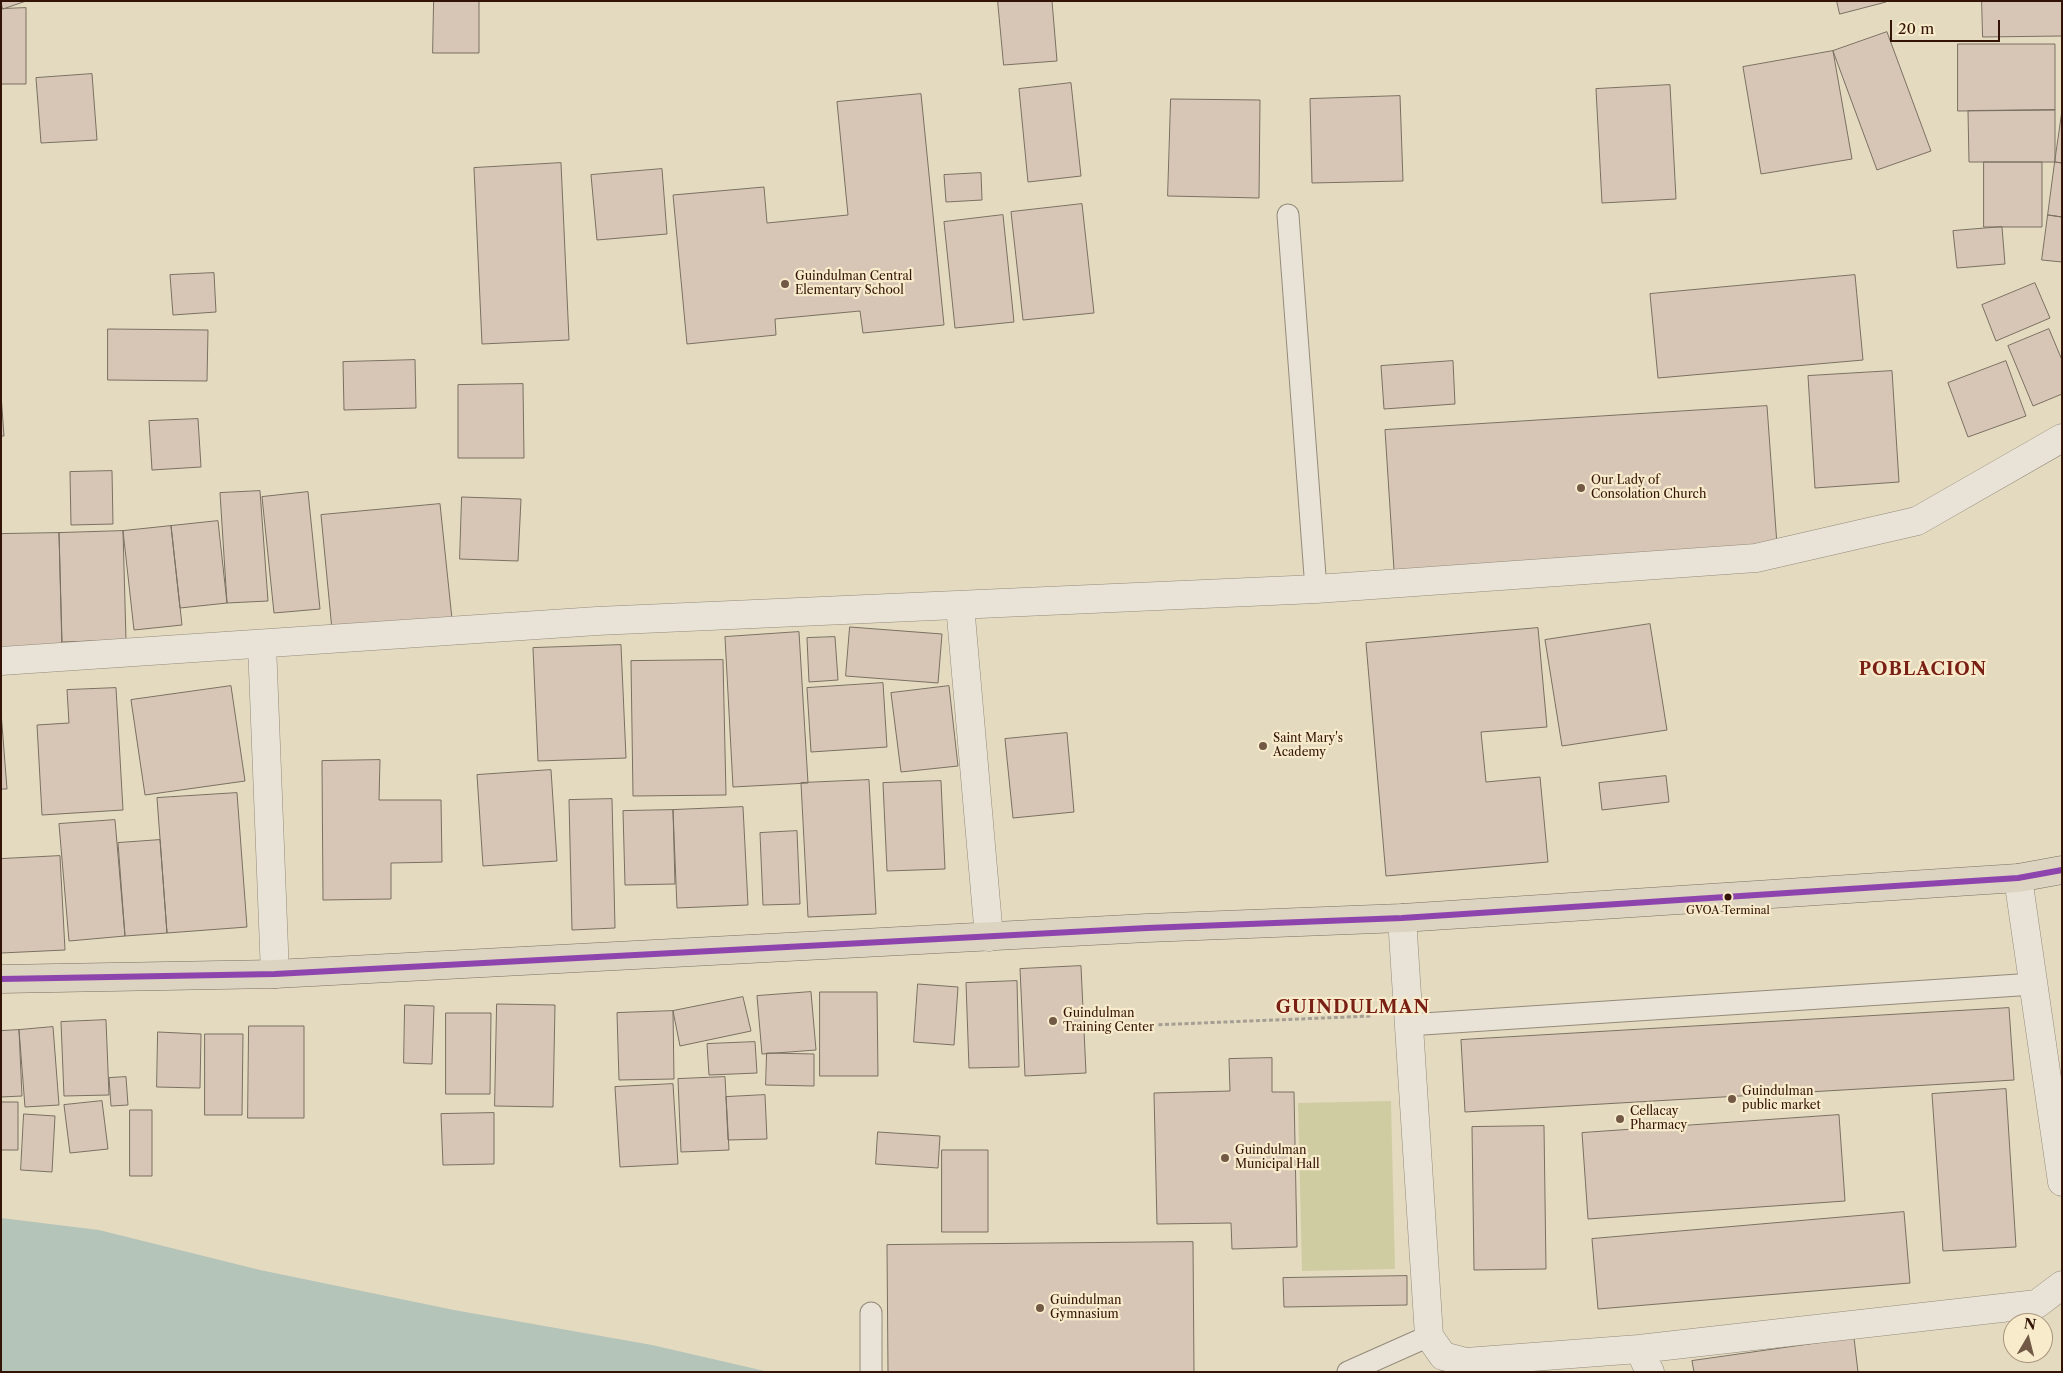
<!DOCTYPE html>
<html>
<head>
<meta charset="utf-8">
<style>
	body { margin:0 }
	#map { position:relative; width:2063px; height:1373px; overflow:hidden; background:#e4dac0; font-family:"Libre Caslon Text",serif }
	canvas { display:block }
	.frame { position:absolute; inset:0; border:2px solid #331305; pointer-events:none }
	.north { position:absolute; left:2003px; top:1313px; width:50px; height:50px; box-sizing:border-box; background:#f7ebcc; border:1px solid #a9957c; border-radius:50%; rotate:8deg; font-size:14px; font-weight:700; line-height:20px; text-align:center; color:#331305 }
	.north::after { content:''; display:block; margin:auto; width:18px; height:22px; background:#715946; clip-path:polygon(50% 0,100% 100%,50% 72%,0 100%) }
	.scale { position:absolute; left:1890px; top:20px; width:110px; height:22px; box-sizing:border-box; border:2px solid #331305; border-top:0; padding-left:6px; font-size:15px; line-height:18px; white-space:nowrap; color:#331305; -webkit-text-stroke:4px #f7ebcc; paint-order:stroke }
</style>
</head>
<body>
<div id="map">
<canvas width="2063" height="1373"></canvas>
<div class="frame"></div>
<div class="north">N</div>
<div class="scale">20 m</div>
</div>
<script>
const c = document.querySelector('canvas').getContext('2d');
c.lineJoin = 'round';
function fillPath(path, color) { c.fillStyle = color; c.fill(path, 'evenodd'); }
function trace(path, color, width, dash) { c.strokeStyle = color; c.lineWidth = width; c.lineCap = dash ? 'butt' : 'round'; c.setLineDash(dash || []); c.stroke(path); }
function write(font, color, halo, rows, align = 'center') {
  c.font = font + ' "Libre Caslon Text",serif'; c.lineWidth = 4.5; c.setLineDash([]); c.textBaseline = 'middle'; c.strokeStyle = halo; c.fillStyle = color; for (const [text, x, y, turn = 0] of rows) {
    c.save(); c.translate(x, y); c.rotate((+turn || 0) * Math.PI / 180); c.textAlign = isNaN(turn) ? turn : align; if (halo) c.strokeText(text, 0, 0); c.fillText(text, 0, 0); c.restore();
  }
}
fillPath(new Path2D(`
	M1391,1101L1395,1269L1302,1271L1298,1103Z`), '#d0cca1');
fillPath(new Path2D(`
	M1,1218L99,1230L260,1270L454,1310L652,1345L769,1372H1Z`), '#b4c4b9');
const building = new Path2D(`
	M1,1H26L3,9Z
	M434,1H479V53H433Z
	M998,1H1052L1057,61L1004,65Z
	M1837,1H1886V2L1840,14Z
	M1982,1H2062V36L1983,37Z
	M26,8V84H1V9Z
	M1887,32L1931,151L1877,170L1833,51Z
	M1958,44H2055V110L1958,111Z
	M1833,51L1852,159L1761,174L1743,67Z
	M92,74L97,140L41,143L36,78Z
	M1071,83L1081,176L1028,182L1019,89Z
	M1670,85L1676,199L1602,203L1596,89Z
	M921,94L944,325L863,333L860,311L775,319L776,335L687,344L673,195L764,187L767,223L848,215L837,102Z
	M1400,96L1403,181L1312,183L1310,99Z
	M1171,99L1260,100L1259,198L1168,196Z
	M2055,110V162H1969L1968,111Z
	M2062,111V163L2055,162Z
	M1984,162H2042V227H1984Z
	M2055,162L2062,163V217L2048,215Z
	M561,163L569,340L482,344L474,168Z
	M662,169L667,234L597,240L591,175Z
	M981,173L982,200L946,202L944,175Z
	M1082,204L1094,313L1023,320L1011,212Z
	M1003,215L1014,322L955,328L944,222Z
	M2048,215L2062,217V262L2042,260Z
	M2002,227L2005,264L1957,268L1953,231Z
	M214,273L216,312L173,315L170,275Z
	M1855,275L1863,360L1658,378L1650,294Z
	M2035,283L2050,318L1996,341L1982,305Z
	M108,329L208,330L207,381L108,380Z
	M2049,329L2062,360V394L2033,406L2008,346Z
	M415,360L416,408L344,410L343,362Z
	M1453,361L1455,404L1384,409L1381,366Z
	M2006,361L2026,416L1968,437L1948,383Z
	M1892,371L1899,482L1815,488L1808,376Z
	M523,384L524,458H458V385Z
	M1,395L4,436H1Z
	M1767,406L1777,545L1394,570L1385,430Z
	M198,419L201,467L152,470L149,421Z
	M112,471L113,524L71,525L70,472Z
	M260,491L268,601L227,603L220,493Z
	M308,492L320,609L274,613L262,497Z
	M462,497L521,499L518,561L460,559Z
	M440,504L452,619L332,630L321,515Z
	M218,521L227,603L180,608L171,526Z
	M171,526L182,625L134,630L123,531Z
	M123,531L126,640L62,642L59,533Z
	M59,533L62,651L1,653V534Z
	M1650,624L1667,730L1562,746L1545,640Z
	M850,627L942,634L938,683L846,676Z
	M1538,628L1547,727L1481,732L1486,782L1540,777L1548,862L1386,876L1366,643Z
	M799,632L808,783L733,787L725,637Z
	M835,637L838,680L809,682L807,638Z
	M621,645L626,758L538,761L533,648Z
	M723,660L726,795L633,796L631,661Z
	M883,683L887,747L811,752L807,688Z
	M231,686L245,781L145,795L131,700Z
	M949,686L958,766L901,772L891,693Z
	M116,688L123,810L42,815L37,725L69,723L67,690Z
	M1,712L7,789H1Z
	M1067,733L1074,812L1013,818L1005,739Z
	M380,760L379,800H441L442,862L391,863V899L323,900L322,761Z
	M551,770L557,861L483,866L477,775Z
	M1666,776L1669,802L1602,810L1599,783Z
	M869,780L876,914L808,917L801,783Z
	M941,781L945,869L887,871L883,783Z
	M237,793L247,927L167,933L157,798Z
	M612,799L615,928L572,930L569,800Z
	M743,807L748,905L677,908L673,810Z
	M673,810L675,884L625,885L623,811Z
	M115,820L125,936L69,941L59,824Z
	M797,831L800,904L763,905L760,833Z
	M160,840L167,933L125,936L118,843Z
	M60,856L65,950L1,953V859Z
	M1081,966L1086,1073L1025,1076L1020,969Z
	M1017,981L1019,1067L969,1068L966,983Z
	M918,984L958,987L954,1045L914,1042Z
	M811,992L816,1050L762,1054L757,996Z
	M820,992H877L878,1076H820Z
	M743,997L751,1031L680,1046L673,1011Z
	M497,1004L555,1005L553,1107L495,1106Z
	M405,1005L434,1006L432,1064L404,1063Z
	M2009,1008L2014,1080L1465,1112L1461,1040Z
	M673,1011L674,1079L619,1080L617,1013Z
	M446,1013H491L490,1094H446Z
	M106,1020L109,1095L64,1096L61,1022Z
	M249,1026H304V1118H248Z
	M53,1027L59,1105L25,1107L19,1030Z
	M19,1030L22,1096L1,1097V1031Z
	M158,1032L201,1034L200,1088L157,1087Z
	M205,1034H243L242,1115H205Z
	M755,1042L757,1073L709,1075L707,1044Z
	M767,1053L814,1054V1086L766,1085Z
	M1272,1058V1092H1294L1297,1247L1232,1249L1231,1223L1157,1224L1154,1093L1230,1091L1229,1059Z
	M126,1077L128,1105L111,1106L109,1078Z
	M725,1077L729,1150L681,1152L678,1079Z
	M673,1084L678,1164L620,1167L615,1087Z
	M2006,1089L2016,1247L1943,1251L1932,1094Z
	M765,1095L767,1139L728,1140L726,1097Z
	M102,1101L108,1149L70,1153L64,1105Z
	M1,1102H18V1150H1Z
	M130,1110H152V1176H130Z
	M494,1113V1164L443,1165L441,1114Z
	M24,1114L55,1116L52,1172L21,1170Z
	M1839,1115L1845,1201L1588,1219L1582,1133Z
	M1544,1126L1546,1269L1474,1270L1472,1127Z
	M878,1132L940,1136L938,1168L876,1164Z
	M942,1150H988V1232H942Z
	M1904,1212L1910,1283L1598,1309L1592,1239Z
	M1193,1242L1194,1372H888L887,1245Z
	M1407,1276V1305L1284,1307L1283,1278Z
	M1854,1338L1858,1372H1694L1692,1361Z`);
fillPath(building, '#d7c6b6');
trace(building, '#7a7061', 1);
const service = new Path2D(`
	M1288,215L1316,589
	M1408,1025L2034,984
	M871,1372V1313
	M1348,1372L1429,1336`);
const minor = new Path2D(`
	M960,605L989,937
	M262,644L275,974
	M1,661L597,621L1316,589L1756,558L1917,521L2062,438`);
const tertiary = new Path2D(`
	M2018,878L2062,1182
	M1402,918L1429,1336L1443,1356L1466,1362L1639,1349L2037,1304L2062,1285
	M1639,1349L1650,1372`);
const primary = new Path2D(`
	M1,979L275,974L1147,928L1402,918L2018,878L2062,870`);
trace(service, '#948a7a', 23);
trace(minor, '#948a7a', 29);
trace(tertiary, '#948a7a', 29);
trace(primary, '#7a7061', 29);
trace(new Path2D(`
	M1152,1025L1372,1016`), '#a59e93', 3, [4, 2.5]);
trace(service, '#e8e3d6', 21);
trace(minor, '#e8e3d6', 28);
trace(tertiary, '#e8e3d6', 28);
trace(primary, '#dcd3c1', 28);
trace(new Path2D(`
	M1,979L275,974L1147,928L1402,918L2018,878L2062,870`), '#8e44ad', 6);
for (const [x, y, r, color] of [
	[785,284,5,"#715946"],
	[1581,488,5,"#715946"],
	[1263,746,5,"#715946"],
	[1728,897,4.5,"#331305"],
	[1053,1021,5,"#715946"],
	[1732,1099,5,"#715946"],
	[1620,1119,5,"#715946"],
	[1225,1158,5,"#715946"],
	[1040,1308,5,"#715946"]
]) { const dot = new Path2D(); dot.arc(x, y, r, 0, 2 * Math.PI); c.fillStyle = color; c.fill(dot); trace(dot, '#f7ebcc', 2); }
write('11px', '#331305', '#f7ebcc', [
	["GVOA Terminal",1728,911]
]);
write('12px', '#331305', '#f7ebcc', [
	["Guindulman Central",795,277],
	["Elementary School",795,291],
	["Our Lady of",1591,481],
	["Consolation Church",1591,495],
	["Saint Mary's",1273,739],
	["Academy",1273,753],
	["Guindulman",1063,1014],
	["Training Center",1063,1028],
	["Guindulman",1742,1092],
	["public market",1742,1106],
	["Cellacay",1630,1112],
	["Pharmacy",1630,1126],
	["Guindulman",1235,1151],
	["Municipal Hall",1235,1165],
	["Guindulman",1050,1301],
	["Gymnasium",1050,1315]
], 'left');
c.letterSpacing = '1px';
write('bold 18px', '#7a1f14', '#f7ebcc', [
	["POBLACION",1923,670],
	["GUINDULMAN",1353,1008]
]);
c.letterSpacing = '0px';
</script>
</body>
</html>
